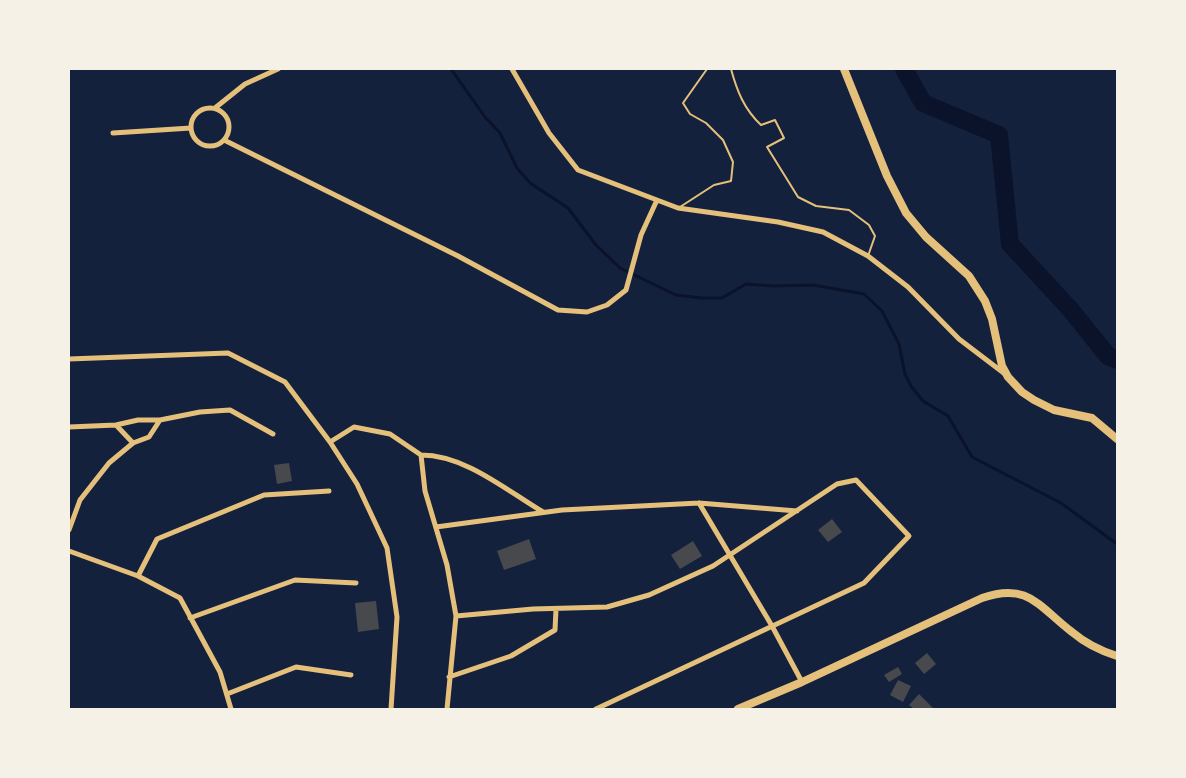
<!DOCTYPE html>
<html>
<head>
<meta charset="utf-8">
<style>
	body { margin:0 }
	#map { position:relative; width:1186px; height:778px; overflow:hidden; background:#14213d; font-family:Commissioner,sans-serif }
	canvas { display:block }
	.frame { position:absolute; inset:0; border:70px solid #f6f1e7; pointer-events:none }
</style>
</head>
<body>
<div id="map">
<canvas width="1186" height="778"></canvas>
<div class="frame"></div>
</div>
<script>
const c = document.querySelector('canvas').getContext('2d');
c.lineJoin = 'round';
function trace(path, color, width, dash) { c.strokeStyle = color; c.lineWidth = width; c.lineCap = dash ? 'butt' : 'round'; c.setLineDash(dash || []); c.stroke(path); }
function fillPath(path, color) { c.fillStyle = color; c.fill(path, 'evenodd'); }
trace(new Path2D(`
	M451,69L485,117L500,133L517,168L530,183L568,208L596,245L620,268L676,295L701,298H722L746,284L773,286L813,285L864,294L882,311L899,344L905,374L911,386L923,401L948,416L972,457L1061,503L1117,544`), '#0b132b', 3);
trace(new Path2D(`
	M904,69L923,103L999,135L1010,244L1070,309L1108,356L1117,360`), '#0b132b', 18);
fillPath(new Path2D(`
	M289,463L292,481L277,484L274,465Z
	M832,519L842,532L828,542L818,530Z
	M529,539L536,559L504,570L497,551Z
	M693,541L702,556L680,569L671,555Z
	M376,601L379,629L358,632L355,603Z
	M927,653L936,664L924,674L915,663Z
	M898,667L902,674L889,682L884,675Z
	M898,680L911,686L903,702L890,695Z
	M919,694L934,709H914L909,705Z`), '#48494c');
trace(new Path2D(`
	M731,69C737,91 744,109 761,125L775,120L784,138L767,147L798,197L816,206L849,210L869,225L875,236L868,256
	M680,207L714,185L731,181L733,162L723,140L706,123L690,114L683,103L707,69`), '#e5c07b', 2);
trace(new Path2D(`
	M512,69L549,133L578,170L678,208L778,222L823,232L868,256L908,287L959,339L1005,374
	M215,108L245,84L278,69
	M191 127a19 19 0 1 1 38 0a19 19 0 1 1-38 0Z
	M113,133L191,128
	M224,140L458,256L558,310L587,312L607,305L626,290L641,235L657,200
	M69,359L228,353L285,382L330,442L357,484L387,548L397,617L391,709
	M160,420L200,412L230,410L273,434
	M116,425L138,420H160L149,437L133,443
	M69,427L116,425L133,443L109,463L80,500L69,530
	M330,442L354,427L390,434L421,455L425,491L447,565L456,616L447,709
	M421,455C465,455 506,490 543,512
	M699,503L772,626L802,682
	M436,527L562,510L699,503L797,511
	M69,551L138,576L180,598L220,672L231,709
	M138,576L157,539L264,495L329,491
	M456,616L533,609L607,607L649,595L713,566L837,484L856,480L909,536L864,583L596,709
	M190,618L295,580L356,583
	M449,677L511,656L555,630L556,609
	M227,694L296,667L351,675`), '#e5c07b', 5);
trace(new Path2D(`
	M844,69L887,176L906,213L926,237L969,276L985,301L992,319L1002,366L1008,377L1022,392L1034,400L1054,410L1092,418L1117,439
	M738,709L802,682L982,598C1029,582 1039,607 1072,632C1085,643 1101,651 1117,656`), '#e5c07b', 8);
</script>
</body>
</html>
